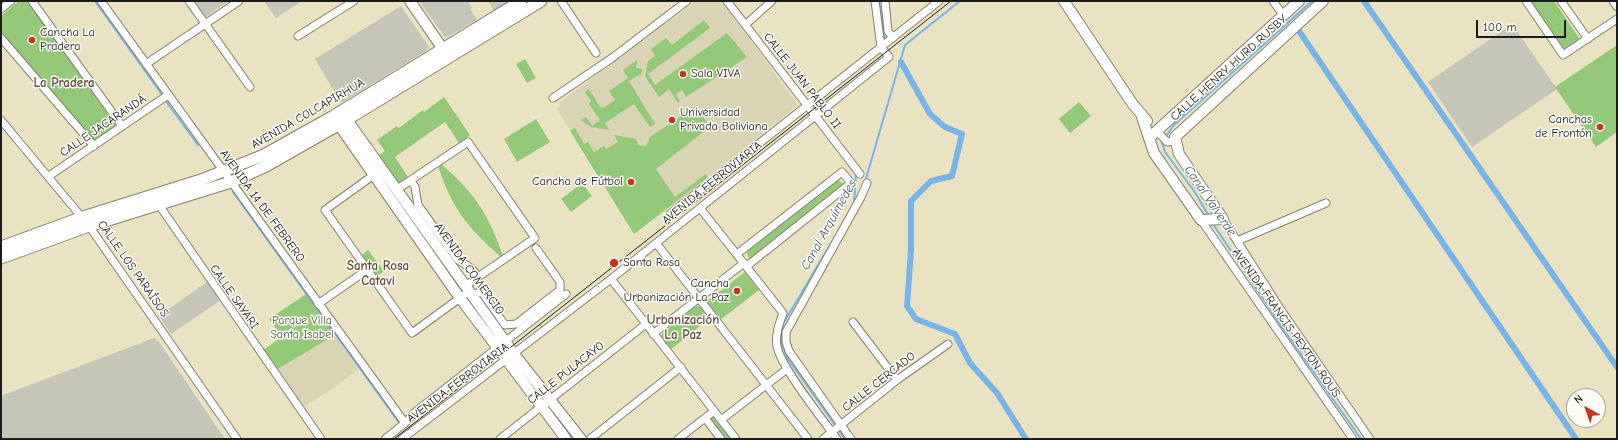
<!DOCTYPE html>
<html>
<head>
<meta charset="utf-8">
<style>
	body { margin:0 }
	#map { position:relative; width:1618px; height:440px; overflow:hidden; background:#eae3c2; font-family:"Comic Neue",sans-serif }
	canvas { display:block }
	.frame { position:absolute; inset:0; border:2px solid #1c1c1c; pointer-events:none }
	.north { position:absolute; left:1566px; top:388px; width:40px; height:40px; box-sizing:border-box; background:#fdfcf7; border:1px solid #a3a29f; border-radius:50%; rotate:320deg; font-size:11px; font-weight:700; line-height:16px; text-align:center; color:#1c1c1c }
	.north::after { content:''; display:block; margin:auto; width:14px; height:18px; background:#c8321e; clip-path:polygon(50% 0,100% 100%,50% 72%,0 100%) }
	.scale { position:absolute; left:1476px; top:20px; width:90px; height:18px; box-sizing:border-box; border:2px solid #1c1c1c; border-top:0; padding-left:5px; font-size:12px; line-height:14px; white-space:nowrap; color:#1c1c1c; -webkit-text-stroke:3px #fdfcf7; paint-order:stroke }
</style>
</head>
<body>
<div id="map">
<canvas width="1618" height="440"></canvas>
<div class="frame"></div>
<div class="north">N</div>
<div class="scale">100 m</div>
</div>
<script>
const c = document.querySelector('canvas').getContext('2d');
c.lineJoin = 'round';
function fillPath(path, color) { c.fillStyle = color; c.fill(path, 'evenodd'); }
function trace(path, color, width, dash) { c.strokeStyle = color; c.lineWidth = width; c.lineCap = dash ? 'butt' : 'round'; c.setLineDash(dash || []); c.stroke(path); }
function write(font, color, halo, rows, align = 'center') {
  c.font = font + ' "Comic Neue",sans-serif'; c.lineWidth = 3; c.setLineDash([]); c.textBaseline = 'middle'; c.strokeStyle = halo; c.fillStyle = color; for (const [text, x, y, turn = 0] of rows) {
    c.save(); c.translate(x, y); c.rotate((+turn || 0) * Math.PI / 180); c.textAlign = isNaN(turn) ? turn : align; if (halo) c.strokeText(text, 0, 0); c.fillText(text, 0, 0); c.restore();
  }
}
fillPath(new Path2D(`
	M696,1H722L798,105L678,201L634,234L557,109L560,107L559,103Z
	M335,335L359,370L303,408L278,369Z`), '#d9d4b4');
fillPath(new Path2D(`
	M193,1H229L205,17Z
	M264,1H302L276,18Z
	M419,1H468L472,8L470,9L477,20L449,36L445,37Z
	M488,1H510L494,11Z
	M401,6L429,47L426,51L341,103L315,59Z
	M1512,24L1557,89L1472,147L1428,82Z
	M207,282L220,301L171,334L159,316Z
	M154,338L159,342L225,439H1V396Z`), '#c5c5b8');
fillPath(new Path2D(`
	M19,1H28L115,124V127L95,140H92L1,33V16Z
	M1530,1H1554L1580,39L1563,50Z
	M704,20L710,28L648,74L655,85L727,33L747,57L686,97L682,90L676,94L680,101L678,103L669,89L659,97L645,76L648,61L655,56L651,49L666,38L672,45Z
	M1617,45V132L1596,147L1555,87Z
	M525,59L536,78L527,83L516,64Z
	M637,60L636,68L643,69L641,74L629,81L655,124L650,127L634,104L605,123L609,130L591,127L581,120L586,117L592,126L600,120L589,104L591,101L585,92L589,89L600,107L603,108L615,100L609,91L628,78L623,70Z
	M444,97L470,135L459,143L445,122L395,157L408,177L400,182L395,183L377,157L385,151L377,140L397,126L399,128L423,110L424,112Z
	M1079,102L1091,116L1070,133L1059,119Z
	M696,106L710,127L656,169L675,197L706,174L708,177L634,234L570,131L575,128L584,144L588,142L594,152L604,146L606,149L618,142L614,135L636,139L638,145L644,146L647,145L650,137Z
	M536,119L550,142L517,162L504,139Z
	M441,164C474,192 489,215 503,256L501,257C468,228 452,209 438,166Z
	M383,176L462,287L459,290L379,178Z
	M838,180L844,184L751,259L748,257L747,251Z
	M582,183L592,196L571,212L561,199Z
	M368,250L384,271L376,277L361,256Z
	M745,272L759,290L720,320L706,302Z
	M306,294L335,335L276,370L263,350L282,337L269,319Z
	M696,306L701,307L710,318L670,350L660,338L662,334Z
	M713,416L732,439H727L710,418Z`), '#95c97a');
trace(new Path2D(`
	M95,1L163,96
	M879,1L885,41
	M165,100L198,145
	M865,182L905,45L960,1
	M233,192L400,424
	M854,203L856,174
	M1209,216L1194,191L1165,152L1162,142L1174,125L1312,1
	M1213,224L1282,327L1361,439
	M836,235L783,324L781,342L788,359L845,439`), '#76b4e9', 2);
trace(new Path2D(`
	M1364,1L1617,367
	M1299,31L1576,439
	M901,62L930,114L945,127L962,134L952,176L931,181L911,201V250L907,306L916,319L955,334L970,363L997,393L1026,439`), '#76b4e9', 6);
const street = new Path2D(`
	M32,1L122,126
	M101,1L405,423
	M189,1L250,87
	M561,1L596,53
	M727,1L860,174
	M885,1L888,31L893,38
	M1273,1L1283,15
	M1526,1L1563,55L1617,19
	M1561,1L1588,39
	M1613,1L1617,7
	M1,9L11,1
	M745,25L772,1
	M298,36L354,1
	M1,38L94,146
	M146,64L239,1
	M553,98L612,58L687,1
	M1,120L89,226L237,439
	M1156,130L1167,142L1175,141
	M382,169L325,210L412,333L464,295
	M49,176L168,95
	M411,181L415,187L418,205L457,259L472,269L478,277
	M396,190L468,142L535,238L465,286
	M159,205L321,439
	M700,208L783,313C779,324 775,335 777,346C780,366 823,420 837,439
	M670,214L939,1
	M1223,219L1281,310L1370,439
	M1201,220L1353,439
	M1237,241L1326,203
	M656,243L808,439
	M737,254L842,172L851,183L747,266
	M611,279L736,439
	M472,296L481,291L505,325L516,324L560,290V282L536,248
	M318,304L367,270
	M853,322L897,380
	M653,334L744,263
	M705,418L721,439
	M721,420L787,369
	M385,439L405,423L414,413L566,294
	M402,439L611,279L889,57L881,47L875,1
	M500,439L646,324
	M590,439L681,367
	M678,439L714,411
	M823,439L897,380L948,344
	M851,439L789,351L786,342V332L861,197L867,183`);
const secondary = new Path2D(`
	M410,1L447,55
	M1064,1L1132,103L1147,121
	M342,113L514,354L581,439
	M1142,117L1154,153L1201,220L1223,219L1179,154L1175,137L1323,1
	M334,118L460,298L566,439
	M1149,138L1299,1`);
const primary = new Path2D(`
	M1,247L83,217L201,180L264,155L332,117L521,1
	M1,258L89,226L231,182L266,166L338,125L541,1`);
trace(street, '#83806f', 9);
trace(secondary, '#83806f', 12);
trace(primary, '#83806f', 13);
trace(street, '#fff', 7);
trace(secondary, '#fff', 10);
trace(primary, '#fff', 11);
trace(new Path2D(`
	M394,439L951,1`), '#1c1c1c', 1);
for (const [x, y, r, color] of [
	[32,40,4,"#c8321e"],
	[683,74,4,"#c8321e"],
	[672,120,4,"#c8321e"],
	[1600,127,4,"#c8321e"],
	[631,182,4,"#c8321e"],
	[614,263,5,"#c8321e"],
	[737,291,4,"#c8321e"]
]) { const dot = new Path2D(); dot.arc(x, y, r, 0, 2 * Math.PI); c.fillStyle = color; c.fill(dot); trace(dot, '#fdfcf7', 1.5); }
write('12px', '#1c1c1c', '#fdfcf7', [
	["Cancha La",40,33],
	["Pradera",40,47],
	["Sala VIVA",691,74],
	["Universidad",680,113],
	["Privada Boliviana",680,127],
	["Canchas",1592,120,"right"],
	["de Frontón",1592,134,"right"],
	["Cancha de Fútbol",623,182,"right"],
	["Santa Rosa",623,263],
	["Cancha",729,284,"right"],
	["Urbanización La Paz",729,298,"right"]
], 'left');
write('12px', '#1c1c1c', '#fdfcf7', [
	["CALLE HENRY HURD RUSBY",1229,68,-42],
	["CALLE JUAN PABLO II",802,81,52],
	["AVENIDA COLCAPIRHUA",308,114,-30],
	["CALLE JACARANDÁ",103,126,-34],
	["AVENIDA FERROVIARIA",712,183,-39],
	["AVENIDA 14 DE FEBRERO",262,206,54],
	["CALLE LOS PARAÍSOS",133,269,55],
	["AVENIDA COMERCIO",469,269,54],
	["CALLE SAYARI",234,297,55],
	["AVENIDA FRANCIS PEYTON ROUS",1286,323,55],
	["CALLE PULACAYO",566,373,-38],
	["CALLE CERCADO",879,382,-38],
	["AVENIDA FERROVIARIA",458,383,-37]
]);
write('12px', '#4c6142', '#fdfcf7', [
	["Parque Villa",302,321],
	["Santa Isabel",302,335]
]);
write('bold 13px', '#635340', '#fdfcf7', [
	["La Pradera",64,83],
	["Santa Rosa",378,266],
	["Catavi",378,281],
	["Urbanización",683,320],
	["La Paz",683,335]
]);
write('italic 13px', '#40596e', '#fdfcf7', [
	["Canal Valverde",1210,201,56],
	["Canal Arquímedes",829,225,-61]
]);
</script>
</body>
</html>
